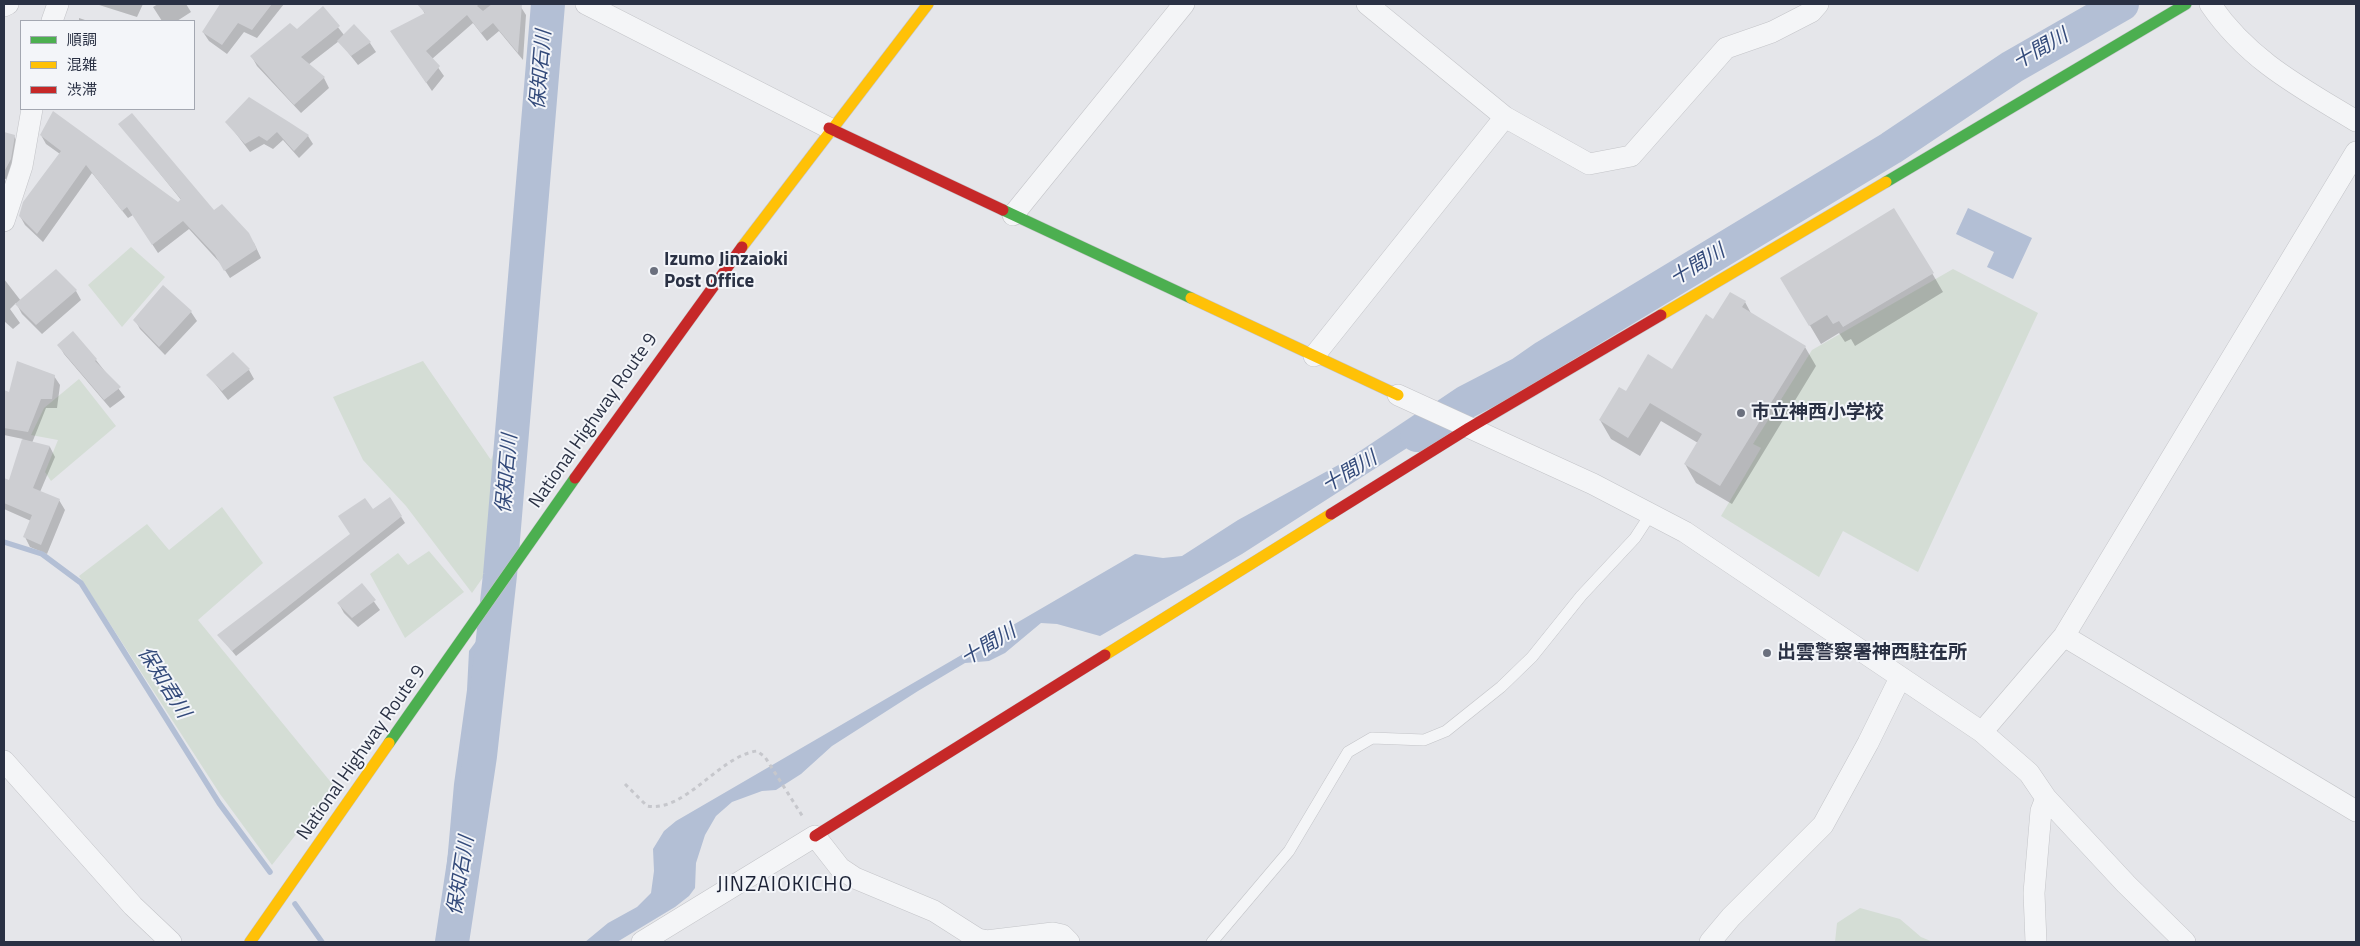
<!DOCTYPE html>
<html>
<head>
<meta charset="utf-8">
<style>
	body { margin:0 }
	#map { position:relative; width:2360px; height:946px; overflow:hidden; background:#e5e6ea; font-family:"Titillium Web","Noto Sans JP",sans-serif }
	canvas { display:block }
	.frame { position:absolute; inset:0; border:5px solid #2a3144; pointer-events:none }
	.legend { position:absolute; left:20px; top:20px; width:175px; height:90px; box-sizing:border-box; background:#f3f5f9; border:1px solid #a3a7b1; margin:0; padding:6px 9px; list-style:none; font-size:15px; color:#2a3144 }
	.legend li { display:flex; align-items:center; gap:10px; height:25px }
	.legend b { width:25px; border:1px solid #a3a7b1 }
</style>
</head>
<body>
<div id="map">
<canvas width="2360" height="946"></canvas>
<div class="frame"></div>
<ul class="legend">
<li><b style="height:6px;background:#4caf50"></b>順調</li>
<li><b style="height:6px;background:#ffc107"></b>混雑</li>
<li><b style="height:6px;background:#c62828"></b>渋滞</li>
</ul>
</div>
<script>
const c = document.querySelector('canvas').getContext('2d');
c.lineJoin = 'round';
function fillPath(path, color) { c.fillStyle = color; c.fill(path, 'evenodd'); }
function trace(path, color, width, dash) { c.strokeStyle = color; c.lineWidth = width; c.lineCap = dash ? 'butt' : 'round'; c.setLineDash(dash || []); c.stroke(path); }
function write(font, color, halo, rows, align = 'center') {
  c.font = font + ' "Titillium Web","Noto Sans JP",sans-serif'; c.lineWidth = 4; c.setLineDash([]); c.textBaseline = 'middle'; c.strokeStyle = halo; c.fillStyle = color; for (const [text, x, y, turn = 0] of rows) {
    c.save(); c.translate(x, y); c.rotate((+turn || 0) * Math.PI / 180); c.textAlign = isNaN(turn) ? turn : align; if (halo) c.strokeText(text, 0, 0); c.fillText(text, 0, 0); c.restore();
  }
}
fillPath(new Path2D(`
	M131,247L165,277L122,327L88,285Z
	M1953,269L2038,313L1918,572L1843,531L1819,577L1721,516L1761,448L1753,444L1812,350Z
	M423,361L491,460L498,439L505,451L498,556L472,593L406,506L363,460L333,397Z
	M79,379L116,426L51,481L45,472L58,440L31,435L44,408Z
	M222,507L263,563L198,620L334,786L272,865L220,794L79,576L147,524L169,550Z
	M429,551L464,592L405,638L370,574L398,553L408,565Z
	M1860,908L1900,919L1921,937L1933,942H1835L1837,923Z`), '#d4ddd5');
fillPath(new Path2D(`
	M1968,208L2032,238L2013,279L1987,267L1994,252L1956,234Z
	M1420,411L1446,423L1242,554L1100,636L1057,624L1041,623L1005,653L989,661L965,663L918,691L832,746L801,774L776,790L762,791L732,802L716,816L705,835L696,863L695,888L689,896L675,907L617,942H585L608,923L637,907L651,893L654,871L653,849L664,831L676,821L1135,554L1163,558L1182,556L1238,520L1342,463Z
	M488,625L454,942H440L454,784L467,690L469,651Z`), '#b3bfd5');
fillPath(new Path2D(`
	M96,4H143L137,17Z
	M158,4H186L191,12L177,21H162L153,7Z
	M221,4H284L257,38L244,32L227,54L209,41L203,32Z
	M422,4H519L526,15L523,60L499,31L487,41L473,23L432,59L444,76L432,91L392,32L425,14L420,5Z
	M323,8L344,35L354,26L370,43L376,52L358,65L339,41L308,65L324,78L329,88L301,113L257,66L252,57L297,30Z
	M79,18L88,21H79Z
	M227,122L308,136L313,144L299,158L283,140L273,149L264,144L250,152Z
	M120,124L214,212L254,243L261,258L230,278L221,264L189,229L158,253L133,215L128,218L92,173L43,242L25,225L20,216L60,154L46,144L41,135L179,204L182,201Z
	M4,133L14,136L19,146L9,181L4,178Z
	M1932,273L1943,292L1855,346L1851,339L1845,342L1839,333L1821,344L1793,297Z
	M4,279L21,301L76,291L81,300L42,334L22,314L16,303L10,309L20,323L13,329L4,321Z
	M1745,302L1752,315L1805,347L1816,366L1732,504L1696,483L1685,464L1698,443L1661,421L1640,456L1611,439L1600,420L1626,393L1673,371L1714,321Z
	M191,312L197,321L165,355L140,329L135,320Z
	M59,345L96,360L125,397L110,408L64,354Z
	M249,370L254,379L228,400L208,375Z
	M54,376L60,385L57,408H46L32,443L50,447L55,457L40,492L59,500L65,510L47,554L30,547L25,537L31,521L4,509V479L10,482L23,439L4,435V392L10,393Z
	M390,499L405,523L236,656L219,635L351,535L373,510Z
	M362,585L380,610L358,627L344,613L339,604Z`), '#0003');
trace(new Path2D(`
	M4,542L42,554L81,583L219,803L270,872
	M295,904L322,942`), '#b3bfd5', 5.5);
trace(new Path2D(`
	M1417,435L1466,402L1522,373L1545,357L1891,148L2012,67L2122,4
	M452,942L480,756L500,575L548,4`), '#b3bfd5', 34);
fillPath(new Path2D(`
	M220,4H272L252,30L238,23L222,45L202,32Z
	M417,4H479L477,6L483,11L492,4H522L518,53L493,23L481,33L467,15L426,51L440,66L426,83L390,31L425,13Z
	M323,6L340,26L301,57L325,77L294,105L250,56L290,23L297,29Z
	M354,24L371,42L351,56L337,41Z
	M249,97L289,122L309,135L294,151L277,132L267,141L259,136L245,144L225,122Z
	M53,111L178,202L181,199L118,124L132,113L214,210L222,204L249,233L257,249L224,271L215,255L183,221L152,245L127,207L122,211L86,165L37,234L19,216L23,202L61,151L40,135Z
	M4,132L15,135L11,159L4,172Z
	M1894,208L1934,273L1843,327L1839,321L1833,324L1827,315L1809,326L1780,278Z
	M56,269L77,290L36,325L15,304Z
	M163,285L192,311L159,347L133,320Z
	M1730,292L1746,301L1742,307L1806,346L1720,486L1684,464L1702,434L1650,403L1628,438L1599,420L1619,387L1626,391L1648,354L1672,369L1706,314L1713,319Z
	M73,331L97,359L95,361L121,387L104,400L57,345Z
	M233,352L250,369L222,391L206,375Z
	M17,361L55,375L52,399H41L28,432L4,428V390L9,392Z
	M22,439L50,446L33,488L60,499L41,545L23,537L32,515L4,503V478L9,480Z
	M390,497L402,516L232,651L217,635L350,534L338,516L365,498L373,509Z
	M362,583L376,600L352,618L337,603Z`), '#cdced2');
const lane = new Path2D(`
	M1212,942L1289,851L1348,752L1372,738L1424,740L1446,731L1501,687L1532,657L1581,596L1635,538L1650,515`);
const street = new Path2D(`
	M586,4L829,128
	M1367,4L1505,117L1589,164L1631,156L1726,48L1772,32L1811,12L1818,4
	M2210,4C2248,60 2300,87 2356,121
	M4,6L8,4
	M52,21L58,4
	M1013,215L1184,4
	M4,221L22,166L32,109
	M1314,356L1505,117
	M1398,395L1593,484L1685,532L1982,732L2029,773L2046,798L2126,884L2185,942
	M2064,636L2356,811
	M1982,732L2064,636L2356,152
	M4,761L133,906L171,942
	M642,942L815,836L840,868L855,878L934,911L978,939L986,941L1053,933L1062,935L1069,942
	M1710,942L1731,917L1823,825L1868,743L1900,678
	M2036,942L2034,893L2041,811L2046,798`);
const fast = new Path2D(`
	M1886,182L2186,4
	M1003,210L1191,298
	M389,743L575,478`);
const slow = new Path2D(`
	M742,247L928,4
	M1191,298L1398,395
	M1661,315L1886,182
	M1105,655L1331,514
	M250,942L389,743`);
const jam = new Path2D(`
	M829,128L1003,210
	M575,478L742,247
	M1331,514L1469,428L1661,315
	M815,836L1105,655`);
trace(lane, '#c3c4c8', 12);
trace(street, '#c3c4c8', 22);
trace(fast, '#c3c4c8', 12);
trace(slow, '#c3c4c8', 12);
trace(jam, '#c3c4c8', 12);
trace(new Path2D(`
	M625,784L647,806C685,813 719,756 757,751L765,757L803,817`), '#c6c7cc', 3, [4, 4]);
trace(lane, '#f4f5f7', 11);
trace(street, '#f4f5f7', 21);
trace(fast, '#4caf50', 11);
trace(slow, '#ffc107', 11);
trace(jam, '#c62828', 11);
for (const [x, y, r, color] of [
	[654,271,5,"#6b707e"],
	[1741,413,5,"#6b707e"],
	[1767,653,5,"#6b707e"]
]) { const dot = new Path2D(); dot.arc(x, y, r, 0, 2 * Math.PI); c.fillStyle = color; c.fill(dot); trace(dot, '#f3f5f9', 2); }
write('bold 19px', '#2a3144', '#f3f5f9', [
	["Izumo Jinzaioki",664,260],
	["Post Office",664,282],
	["市立神西小学校",1751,413],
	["出雲警察署神西駐在所",1777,653]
], 'left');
write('19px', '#2a3144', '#f3f5f9', [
	["National Highway Route 9",594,421,-55],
	["National Highway Route 9",362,753,-55]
]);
write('italic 20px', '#334a7a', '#f3f5f9', [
	["十間川",2041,50,-30],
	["保知石川",542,70,-85],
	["十間川",1698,266,-31],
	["十間川",1350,473,-31],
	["保知石川",508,474,-85],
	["十間川",989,646,-31],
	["保知君川",163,683,58],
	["保知石川",462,876,-81]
]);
c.letterSpacing = '1px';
write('21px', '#1c2235', '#f3f5f9', [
	["JINZAIOKICHO",785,886]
]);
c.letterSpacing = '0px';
</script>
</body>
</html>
